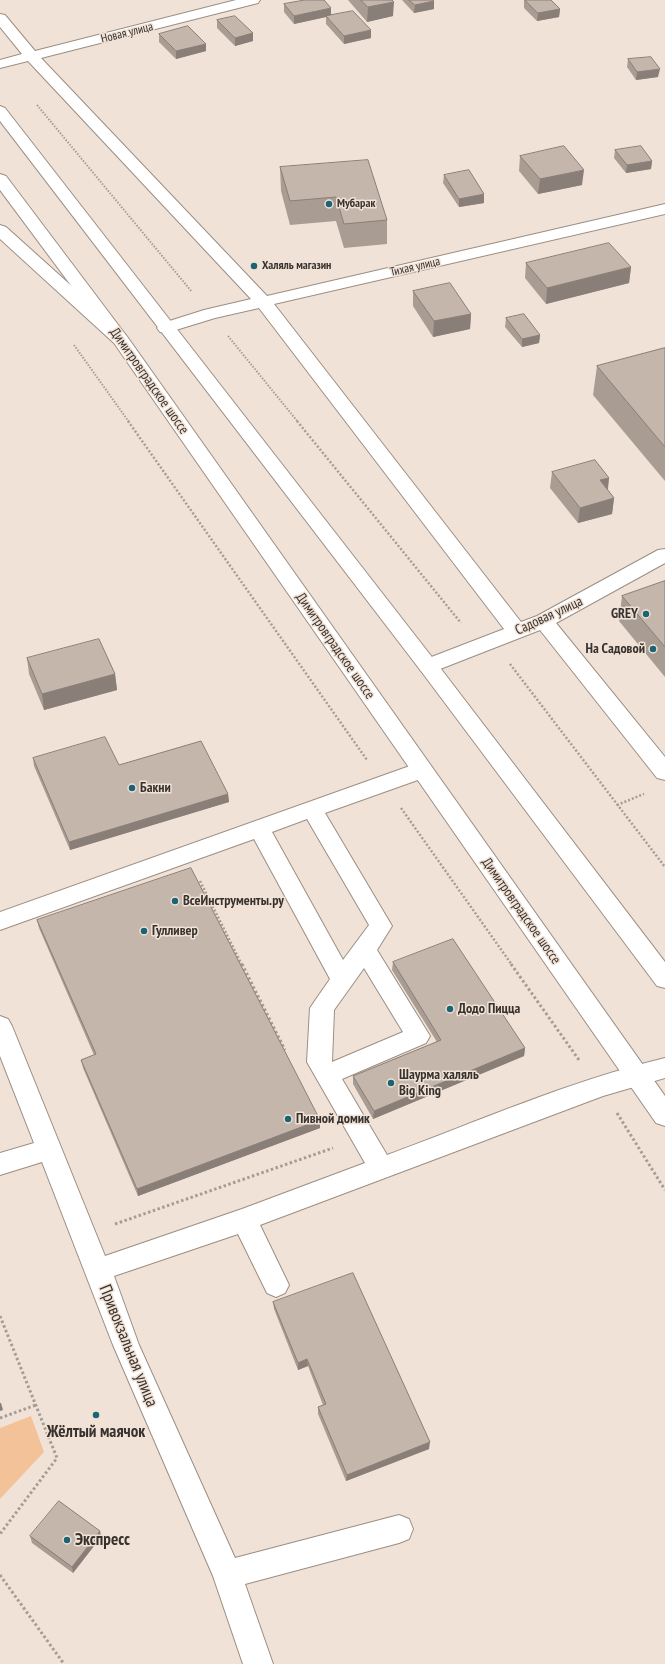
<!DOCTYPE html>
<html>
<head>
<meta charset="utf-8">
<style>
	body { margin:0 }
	canvas { display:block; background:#f1e2d7 }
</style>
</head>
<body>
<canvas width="665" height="1664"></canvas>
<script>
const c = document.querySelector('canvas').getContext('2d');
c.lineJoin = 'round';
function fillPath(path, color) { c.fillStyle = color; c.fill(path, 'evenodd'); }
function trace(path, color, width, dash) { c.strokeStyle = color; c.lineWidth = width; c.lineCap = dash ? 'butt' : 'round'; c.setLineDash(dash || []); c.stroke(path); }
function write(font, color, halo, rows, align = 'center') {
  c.font = font + ' "PT Sans Narrow",sans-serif'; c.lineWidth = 3; c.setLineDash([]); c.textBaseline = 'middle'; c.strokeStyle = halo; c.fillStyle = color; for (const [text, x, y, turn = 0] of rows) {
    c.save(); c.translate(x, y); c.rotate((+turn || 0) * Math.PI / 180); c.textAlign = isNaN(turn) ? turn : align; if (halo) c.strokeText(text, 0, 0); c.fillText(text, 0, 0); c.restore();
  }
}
fillPath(new Path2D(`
	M31,1416L44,1452L0,1499V1428Z`), '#f4c299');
const minor = new Path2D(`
	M236,0H260L258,3L41,58L267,296L665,204V214L274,304L521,622L537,616L658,550L665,549V563L556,623L665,757V780L657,778L540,630L435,671L428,673L421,671L418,666L421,661L504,629L259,308L215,318L166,333L160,332L157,328L160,324L204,310L251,299L28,61L0,68V60L22,54L0,27V14L5,15L35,51Z
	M421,762L429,764L432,770L429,776L325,813L392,926L377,950L430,1036L426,1043L342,1079L387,1155C479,1121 570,1081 665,1058V1078L603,1096L260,1225L289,1285L285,1293L276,1297L267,1293L238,1234L114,1276L139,1345L235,1558L399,1515L409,1519L413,1529L409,1539L399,1543L245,1584L273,1664H243L213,1576L113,1345L42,1162L0,1175V1153L34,1143L0,1056V1016L8,1019L12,1026L105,1256L242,1209L365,1163L307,1062L310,1008L330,979L254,839L0,930V912ZM307,819L369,925L343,960L272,832ZM364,968L403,1032L332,1062L334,1010Z`);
const major = new Path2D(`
	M0,174L6,176L122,330L125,334L122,338L116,339L110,338L0,190Z`);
const highway = new Path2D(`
	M0,106L5,108L435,661L665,962V988L657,986L421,671L0,121Z
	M0,225L6,227L126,335L665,1096V1126L656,1123L114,343L0,239Z`);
trace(minor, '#9b8e83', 2);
trace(major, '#9b8e83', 2);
trace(highway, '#9b8e83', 2);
trace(new Path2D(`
	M37,105L192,292
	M228,336L298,422
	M74,345L129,422`), '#a79c93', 2, [1.5, 1.5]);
trace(new Path2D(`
	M128,421L367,760
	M297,421L461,623
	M510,664L665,867
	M617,805L644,794
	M401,808L512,965
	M200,881L242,965`), '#a79c93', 2.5, [2, 2]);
trace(new Path2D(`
	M242,964L285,1050
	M511,964L579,1060
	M617,1113L665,1190
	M115,1224L333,1148
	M0,1316L57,1458L0,1534
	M0,1418L36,1405
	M0,1575L64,1664`), '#a79c93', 3, [2.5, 2.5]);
fillPath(minor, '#fff');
fillPath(major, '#fff');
fillPath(highway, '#fff');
fillPath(new Path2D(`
	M348,0H392L393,16L367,22Z
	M402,0H433L434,1V9L414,13Z
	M524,0L560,9L559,17L537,21L524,8Z
	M284,4L331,15L371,38L344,44L326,24V17L294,24L284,12Z
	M217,20L253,33V41L235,46L217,28Z
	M159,34L206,44V51L176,59L159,42Z
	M628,59L658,77L636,80L627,67Z
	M615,150L652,161L651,169L626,173L614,158Z
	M520,156L582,185L538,194L519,171Z
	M280,167L387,220V244L344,248L336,221L290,225L281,191Z
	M444,175L484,203L459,207L443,183Z
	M526,263L631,267L629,283L546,304L525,278Z
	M413,291L471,314L470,329L433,337L413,306Z
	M506,318L540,335L539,343L522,347L505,327Z
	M665,348V481L593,395L597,366Z
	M552,472L609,478L608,490L614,498L612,514L578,523L550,488Z
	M665,581V677L619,621L622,596Z
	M27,658L115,674L117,690L44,710L29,674Z
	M33,758L119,765L228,794L229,802L70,850L34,766Z
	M37,920L320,1128L138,1196L83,1068L81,1060L94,1055L39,928Z
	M393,962L525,1048L524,1056L373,1119L353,1084V1076L437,1042L392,970Z
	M273,1302L429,1449L346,1481L318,1414V1407L323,1405L308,1366L298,1370L274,1309Z
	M100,1531L101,1537L73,1573L32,1543L30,1536Z`), '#a99d93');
fillPath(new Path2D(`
	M434,1V9L414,13L415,5Z
	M394,2L393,16L367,22L368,7Z
	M331,8V16H326V17L294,24V16Z
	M560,9L559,17L537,21L538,13Z
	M371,30V38L344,44V36Z
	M253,33V41L235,46V38Z
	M206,44V51L176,59V51Z
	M660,69L658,77L636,80L637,72Z
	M652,161L651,169L626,173L627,165Z
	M584,170L582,185L538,194L540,179Z
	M484,194V203L459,207V199Z
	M631,267L629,283L546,304L547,288Z
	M471,314L470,329L433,337L434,321Z
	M540,335L539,343L522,347V339Z
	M609,478L607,493L600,480Z
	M614,498L612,514L578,523L580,508Z
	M115,674L117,690L44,710L42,694Z
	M228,794L229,802L70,850L69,842Z
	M525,1048L524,1056L373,1119L374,1111Z
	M320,1120V1128L138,1196L137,1189Z
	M307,1359L308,1366L298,1370V1363Z
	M0,1403H1L3,1410L0,1411Z
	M430,1442L429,1449L346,1481L347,1475Z
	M100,1531L101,1537L73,1573L72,1567Z`), '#897f78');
const building = new Path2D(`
	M305,0H324L331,8L294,16L284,4Z
	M361,0H392L394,2L368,7Z
	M409,0H433L434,1L415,5Z
	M525,0H551L560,9L538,13Z
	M353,11L371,30L344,36L326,16Z
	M235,16L253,33L235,38L217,20Z
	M188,26L206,44L176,51L159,34Z
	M651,57L660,69L637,72L628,59Z
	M564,146L584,170L540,179L520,156Z
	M641,146L652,161L627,165L615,150Z
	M368,160L387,220L344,224L336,197L290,201L280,167Z
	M469,170L484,194L459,199L444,175Z
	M609,243L631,267L547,288L526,263Z
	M450,283L471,314L434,321L413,291Z
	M524,314L540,335L522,339L506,318Z
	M665,348V447L597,366Z
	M595,460L609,478L600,480L614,498L580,508L552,472Z
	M665,581V647L622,596Z
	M99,639L115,674L42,694L27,658Z
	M105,737L119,765L201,741L228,794L69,842L33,758Z
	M191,868L320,1120L137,1189L81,1060L96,1054L37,920Z
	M453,939L525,1048L374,1111L353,1076L441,1040L393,962Z
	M353,1273L430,1442L347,1475L318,1407L326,1404L307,1359L298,1363L273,1302Z
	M59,1501L100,1531L72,1567L30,1536Z`);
fillPath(building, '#c4b6ab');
trace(building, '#897f78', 1);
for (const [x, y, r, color] of [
	[329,204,4,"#1c6473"],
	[254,266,4,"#1c6473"],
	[646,614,4,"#1c6473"],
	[653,649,4,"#1c6473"],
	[132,788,4,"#1c6473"],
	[175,901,4,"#1c6473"],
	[144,931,4,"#1c6473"],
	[450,1009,4,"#1c6473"],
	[391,1083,4,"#1c6473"],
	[288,1119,4,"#1c6473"],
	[96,1415,4,"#1c6473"],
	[67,1540,4,"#1c6473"]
]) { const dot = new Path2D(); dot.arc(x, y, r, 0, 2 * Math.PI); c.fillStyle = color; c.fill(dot); trace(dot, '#f1e2d7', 1.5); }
write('12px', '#37322d', '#f1e2d7', [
	["Новая улица",127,33,-14],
	["Тихая улица",415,267,-13]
]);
write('bold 12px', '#37322d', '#f1e2d7', [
	["Мубарак",337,204],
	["Халяль магазин",262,266]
], 'left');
write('14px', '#37322d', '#f1e2d7', [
	["Димитровградское шоссе",149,381,55],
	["Садовая улица",549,616,-25],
	["Димитровградское шоссе",335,646,55],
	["Димитровградское шоссе",521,911,55]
]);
write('bold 14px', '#37322d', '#f1e2d7', [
	["GREY",638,614,"right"],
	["На Садовой",645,649,"right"],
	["Бакни",140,788],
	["ВсеИнструменты.ру",183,901],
	["Гулливер",152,931],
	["Додо Пицца",458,1009],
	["Шаурма халяль",399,1075],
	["Big King",399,1091],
	["Пивной домик",296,1119]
], 'left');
write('17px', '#37322d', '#f1e2d7', [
	["Привокзальная улица",128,1346,68]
]);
write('bold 17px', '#37322d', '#f1e2d7', [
	["Жёлтый маячок",96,1432],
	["Экспресс",75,1540,"left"]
]);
</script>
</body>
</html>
